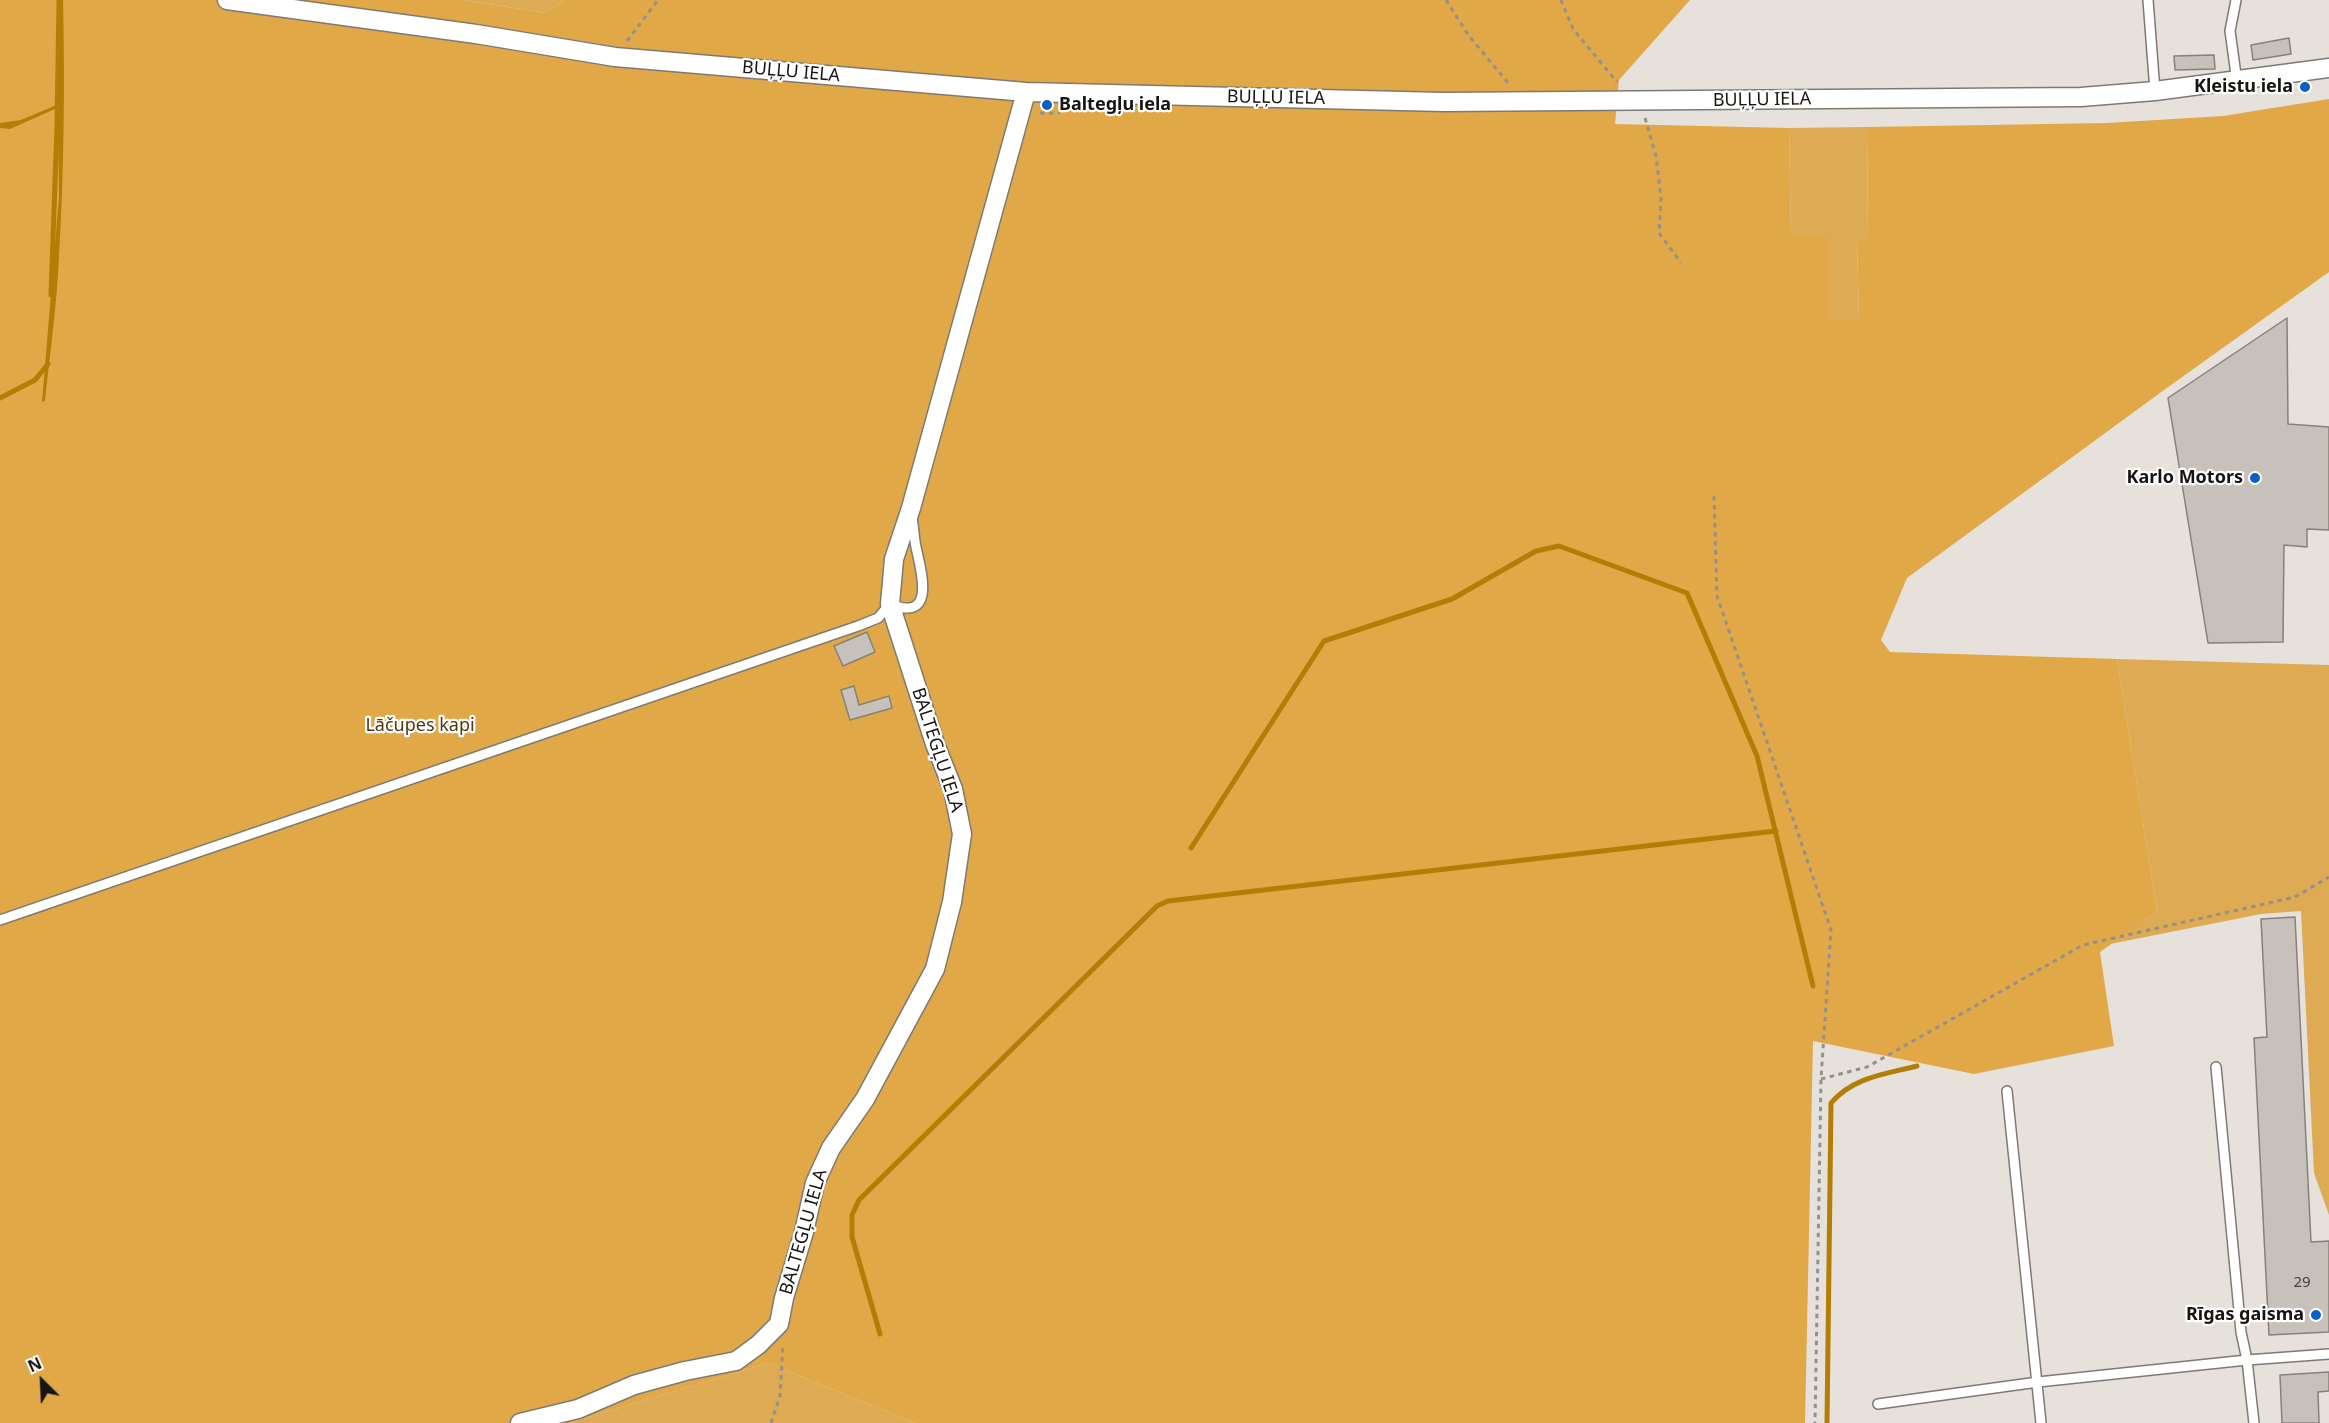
<!DOCTYPE html>
<html>
<head>
<meta charset="utf-8">
<style>
	body { margin:0 }
	#map { position:relative; width:2329px; height:1423px; overflow:hidden; background:#e6e1da; font-family:"Noto Sans",sans-serif }
	canvas { display:block }
	.north { position:absolute; left:12px; top:1351px; width:60px; height:60px; -webkit-text-stroke:4px #fff; paint-order:stroke; rotate:336deg; font-size:16px; font-weight:700; line-height:24px; text-align:center; color:#171512 }
	.north::after { content:''; display:block; margin:auto; width:21px; height:27px; background:#171512; clip-path:polygon(50% 0,100% 100%,50% 72%,0 100%) }
</style>
</head>
<body>
<div id="map">
<canvas width="2329" height="1423"></canvas>
<div class="north">N</div>
</div>
<script>
const c = document.querySelector('canvas').getContext('2d');
c.lineJoin = 'round';
function fillPath(path, color) { c.fillStyle = color; c.fill(path, 'evenodd'); }
function trace(path, color, width, dash) { c.strokeStyle = color; c.lineWidth = width; c.lineCap = dash ? 'butt' : 'round'; c.setLineDash(dash || []); c.stroke(path); }
function write(font, color, halo, rows, align = 'center') {
  c.font = font + ' "Noto Sans",sans-serif'; c.lineWidth = 4.5; c.setLineDash([]); c.textBaseline = 'middle'; c.strokeStyle = halo; c.fillStyle = color; for (const [text, x, y, turn = 0] of rows) {
    c.save(); c.translate(x, y); c.rotate((+turn || 0) * Math.PI / 180); c.textAlign = isNaN(turn) ? turn : align; if (halo) c.strokeText(text, 0, 0); c.fillText(text, 0, 0); c.restore();
  }
}
fillPath(new Path2D(`
	M463,0H565L546,13Z
	M1867,127L1868,240L1857,241L1859,320H1830L1791,236L1789,128Z
	M2117,659L2329,665V1215L2314,1173L2301,911L2261,914L2110,944L2157,911Z
	M768,1363L915,1423H569Z`), '#deaa54');
fillPath(new Path2D(`
	M0,0H463L546,13L565,0H1690L1619,80L1615,124L1789,128L1791,236H1829L1830,320H1859L1857,240H1868L1867,127L2107,123L2223,116L2329,99V272L2164,390L1907,578L1881,640L1890,652L2117,659L2157,911L2100,952L2114,1046L1974,1074L1813,1041L1805,1423H915L768,1363L569,1423H0Z`), '#e1a848');
fillPath(new Path2D(`
	M59,0H63C65,85 64,171 59,256C57,304 50,353 45,401L42,402L59,197L58,111L57,108L10,129L0,128V123L21,120L59,104Z`), '#b37d06');
trace(new Path2D(`
	M51,295L57,126L59,0
	M0,398L35,380L48,364
	M1191,848L1324,641L1452,599L1536,551L1559,546L1687,593L1757,756L1813,986
	M880,1334L852,1237V1215L859,1200L1157,906L1168,901L1776,831
	M1827,1423L1831,1103C1853,1077 1886,1074 1917,1066`), '#b37d06', 5);
const building = new Path2D(`
	M2289,38L2291,54L2253,60L2251,45Z
	M2214,55L2215,69L2175,70L2174,56Z
	M2287,318L2288,424L2329,427V530L2307,529V547L2284,545L2283,642L2208,643L2168,398Z
	M867,632L875,652L843,666L834,646Z
	M854,686L859,705L889,696L892,708L850,720L841,690Z
	M2295,917L2311,1242L2329,1241V1332L2269,1335L2254,1038L2267,1037L2261,919Z
	M2329,1372V1391L2318,1392L2319,1423H2282L2280,1375Z`);
fillPath(building, '#c6c1ba');
trace(building, '#86817a', 1.5);
const service = new Path2D(`
	M2148,0L2155,91
	M2236,0L2230,31L2237,82
	M0,920L858,626L878,618L890,604C937,623 921,571 916,547C914,538 914,528 912,519
	M2007,1091L2041,1423
	M1878,1404L2038,1382L2247,1360L2241,1332L2216,1067
	M2254,1423L2247,1360L2329,1354`);
const minor = new Path2D(`
	M227,0L476,34L615,57L1026,92L1444,102L2081,97L2155,91L2329,68
	M520,1423L578,1409L634,1385L685,1371L736,1361L758,1345L779,1324L784,1298L804,1232L815,1183L831,1148L865,1099L935,969L952,902L962,834L953,789L935,744L890,604L894,559L911,508L1026,92`);
trace(service, '#7e7a73', 12);
trace(minor, '#7e7a73', 21);
trace(new Path2D(`
	M1446,0L1469,36L1509,84
	M1561,0L1573,29L1617,82
	M627,41L658,0
	M1040,113H1060
	M1645,118L1656,156L1661,198L1659,233L1681,263
	M1714,496L1717,596L1831,930L1821,1079L1815,1423
	M1821,1079L1867,1067L2083,945L2295,897L2329,877
	M771,1423L780,1396L783,1345`), '#94908b', 3, [4.5, 4.5]);
trace(service, '#fff', 9);
trace(minor, '#fff', 18);
for (const [x, y, r, color] of [
	[2305,87,6,"#0860c9"],
	[1047,105,6,"#0860c9"],
	[2255,478,6,"#0860c9"],
	[2316,1315,6,"#0860c9"]
]) { const dot = new Path2D(); dot.arc(x, y, r, 0, 2 * Math.PI); c.fillStyle = color; c.fill(dot); trace(dot, '#fff', 2); }
write('15px', '#43403c', null, [
	["29",2302,1283]
]);
write('18px', '#171512', '#fff', [
	["BUĻĻU IELA",791,72,5],
	["BUĻĻU IELA",1276,98,1],
	["BUĻĻU IELA",1762,100,-1],
	["BALTEGĻU IELA",937,750,72],
	["BALTEGĻU IELA",804,1232,-74]
]);
write('bold 18px', '#171512', '#fff', [
	["Kleistu iela",2293,87],
	["Baltegļu iela",1059,105,"left"],
	["Karlo Motors",2243,478],
	["Rīgas gaisma",2304,1315]
], 'right');
write('18px', '#4f380f', '#fff', [
	["Lāčupes kapi",420,726]
]);
</script>
</body>
</html>
